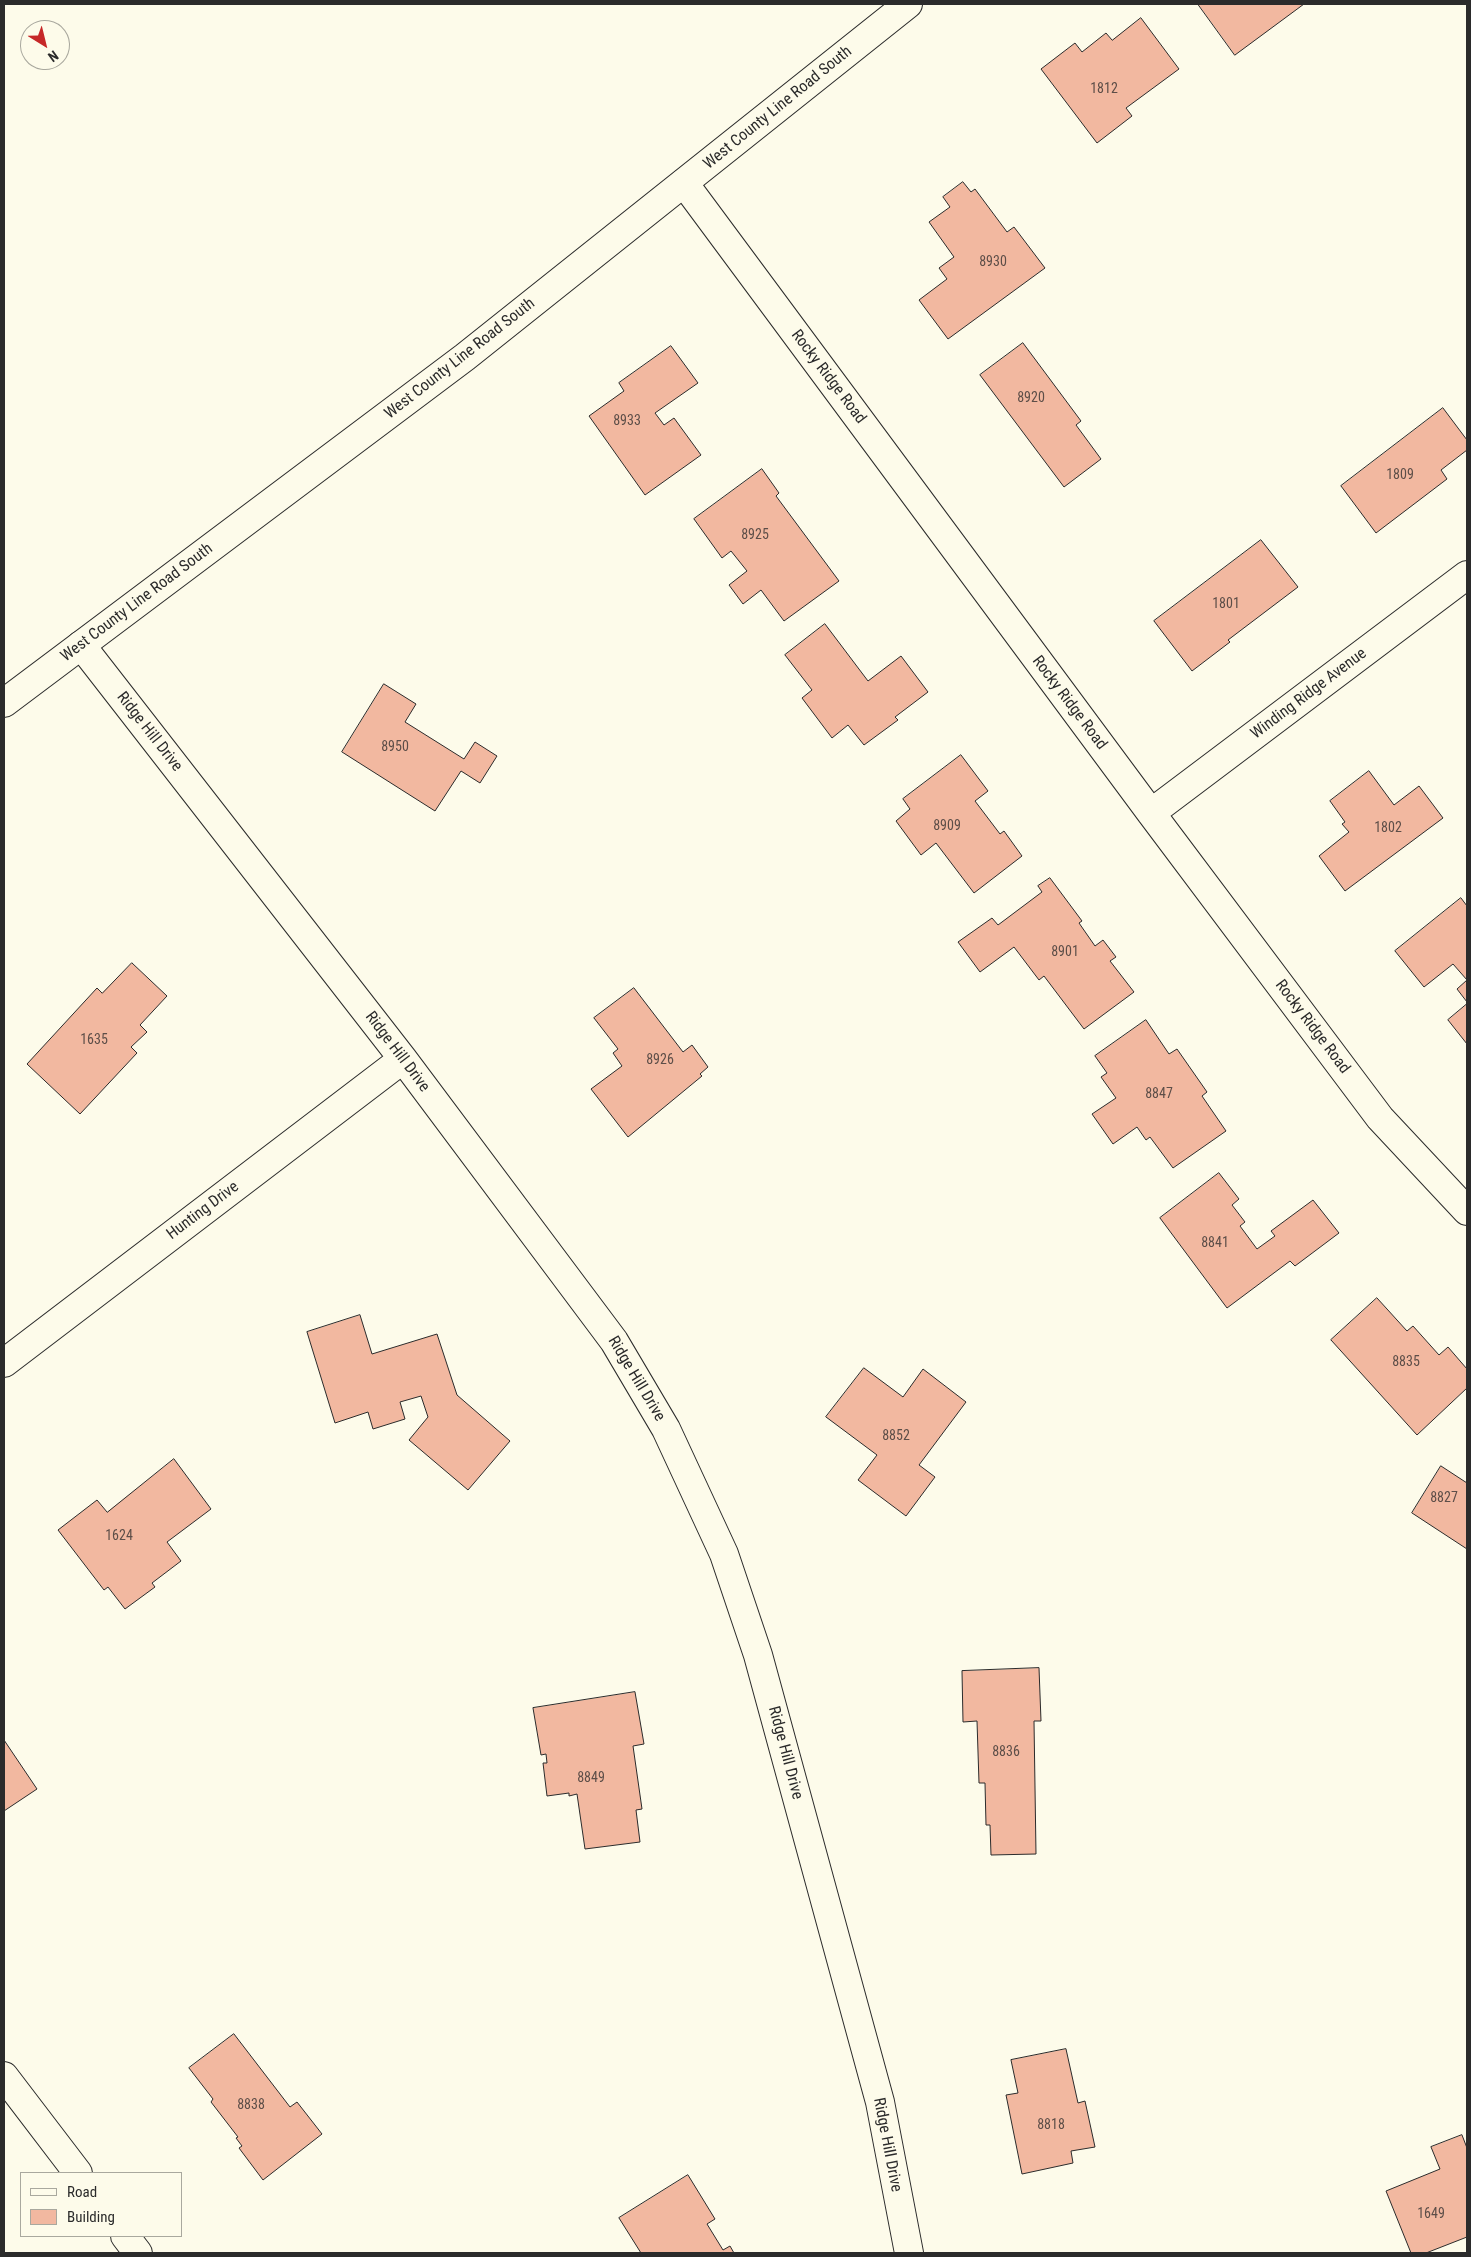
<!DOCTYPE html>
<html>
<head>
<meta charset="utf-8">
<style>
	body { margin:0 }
	#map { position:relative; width:1471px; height:2257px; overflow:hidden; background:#fdfbea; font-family:"Roboto Condensed",sans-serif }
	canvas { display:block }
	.frame { position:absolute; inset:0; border:5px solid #2b2b2b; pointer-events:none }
	.legend { position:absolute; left:20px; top:2172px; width:162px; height:65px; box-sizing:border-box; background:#fdfbea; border:1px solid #a9a89e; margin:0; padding:6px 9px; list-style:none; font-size:15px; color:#2b2b2b }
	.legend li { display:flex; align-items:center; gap:10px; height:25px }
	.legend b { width:25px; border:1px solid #a9a89e }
	.north { position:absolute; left:20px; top:20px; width:50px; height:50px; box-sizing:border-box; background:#fdfbea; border:1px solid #a9a89e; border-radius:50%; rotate:144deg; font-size:14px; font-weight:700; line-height:20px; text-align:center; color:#2b2b2b }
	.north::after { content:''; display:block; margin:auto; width:18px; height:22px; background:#c62828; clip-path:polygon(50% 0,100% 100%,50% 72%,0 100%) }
</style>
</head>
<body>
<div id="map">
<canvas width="1471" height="2257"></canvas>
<div class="frame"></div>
<ul class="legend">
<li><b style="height:6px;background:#fdfbea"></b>Road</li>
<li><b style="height:14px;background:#f2b8a0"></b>Building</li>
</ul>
<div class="north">N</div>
</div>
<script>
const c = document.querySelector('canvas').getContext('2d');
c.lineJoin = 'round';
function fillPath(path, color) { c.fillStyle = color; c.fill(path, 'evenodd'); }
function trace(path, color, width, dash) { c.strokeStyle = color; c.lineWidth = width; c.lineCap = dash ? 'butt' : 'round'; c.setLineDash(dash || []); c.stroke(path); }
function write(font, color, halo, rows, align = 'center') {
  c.font = font + ' "Roboto Condensed",sans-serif'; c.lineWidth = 4; c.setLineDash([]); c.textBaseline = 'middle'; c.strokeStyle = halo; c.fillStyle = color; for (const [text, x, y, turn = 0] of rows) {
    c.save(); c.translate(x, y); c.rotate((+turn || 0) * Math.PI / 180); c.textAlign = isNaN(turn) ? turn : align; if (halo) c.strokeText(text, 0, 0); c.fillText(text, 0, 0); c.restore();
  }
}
const building = new Path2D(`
	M1198,4H1304L1235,55Z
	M1141,18L1179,69L1126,108L1132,116L1097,143L1041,69L1075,43L1082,52L1106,33L1112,40Z
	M963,182L971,192L975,189L1007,232L1014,227L1045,268L948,339L919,300L947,279L939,268L954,257L929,222L950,207L943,197Z
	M1023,343L1081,421L1076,425L1101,459L1064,487L980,375Z
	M671,346L698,383L655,413L664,425L674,418L701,455L645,495L589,416L624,391L619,383Z
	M1443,408L1467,440V450L1441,470L1447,479L1376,533L1341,486Z
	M762,469L779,493L776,496L839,581L784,621L761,590L743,604L729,585L747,571L731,551L722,558L694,519Z
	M1261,540L1298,587L1228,640L1230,642L1192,671L1154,621Z
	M825,624L868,681L901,656L928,692L895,717L898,720L864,745L848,725L832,738L802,698L812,690L785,655Z
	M384,684L416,704L405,722L464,759L475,742L497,756L480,783L461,771L435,811L342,752Z
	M961,755L988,791L975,801L1000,834L1004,831L1022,856L974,893L936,843L921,855L896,821L910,809L903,799Z
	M1369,771L1394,805L1419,786L1443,818L1345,891L1319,856L1349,832L1342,824L1345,822L1330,801Z
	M1050,878L1082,921L1079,923L1095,946L1103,940L1116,957L1110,961L1134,992L1084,1029L1044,976L1039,980L1014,947L980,972L958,942L992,918L998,925L1042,892L1038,886Z
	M1461,898L1467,906V1002L1457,989L1467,980L1453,964L1424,987L1395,951Z
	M132,963L167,996L140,1025L147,1032L131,1047L137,1053L80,1114L27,1064L97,988L102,993Z
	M634,988L683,1052L692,1045L708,1067L700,1074L702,1076L628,1137L591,1089L622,1066L613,1053L618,1049L594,1018Z
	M1467,1004V1044L1448,1020Z
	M1146,1020L1169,1054L1177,1049L1207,1092L1202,1096L1226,1131L1173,1168L1150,1137L1146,1140L1137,1127L1113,1144L1092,1114L1116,1098L1101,1077L1107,1073L1095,1056Z
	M1219,1173L1239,1199L1232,1205L1245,1222L1240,1226L1257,1249L1275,1236L1271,1231L1313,1200L1339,1233L1295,1266L1290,1261L1227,1308L1160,1218Z
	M1377,1298L1407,1331L1413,1326L1439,1355L1448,1347L1467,1369V1388L1417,1435L1331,1340Z
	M360,1315L372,1354L437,1334L457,1395L510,1441L468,1490L409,1440L428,1417L421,1396L400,1402L405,1419L373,1429L368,1412L335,1423L307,1332Z
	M864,1368L903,1397L923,1369L966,1402L919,1465L935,1477L906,1516L858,1480L877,1455L826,1417Z
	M174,1459L211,1509L167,1542L181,1561L152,1583L155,1587L125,1609L108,1587L104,1590L58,1530L97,1500L107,1512Z
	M1441,1466L1467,1483V1549L1412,1513Z
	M1039,1668L1041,1721H1034L1036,1854L991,1855L990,1825H986L985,1783H979L977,1721L963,1722L962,1671Z
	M635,1692L644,1744L633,1746L642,1809L636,1810L640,1842L585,1849L577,1794L569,1796V1793L547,1796L543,1763H547L546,1754L541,1755L533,1708Z
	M4,1740L37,1789L4,1811Z
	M234,2034L290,2107L297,2102L322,2134L263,2180L239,2148L242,2146L236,2138L238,2137L211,2102L213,2099L189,2068Z
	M1066,2049L1078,2103L1085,2101L1095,2147L1071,2151L1073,2163L1022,2174L1006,2095L1018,2093L1011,2060Z
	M1462,2135L1467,2148V2237L1426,2253H1411L1386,2191L1440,2169L1431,2147Z
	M688,2175L715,2219L707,2224L723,2250L730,2246L734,2253H641L619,2218Z`);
fillPath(building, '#f2b8a0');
trace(building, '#2b2b2b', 1);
const street = new Path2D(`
	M684,183L1151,813L1380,1118L1467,1211
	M81,645L403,1059L614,1341L666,1429L724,1554L758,1655L880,2102L909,2253
	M1151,813L1467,575
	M4,1363L403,1059
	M4,2076L78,2173
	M125,2236L138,2253`);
const primary = new Path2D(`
	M4,703L465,357L908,4`);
trace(street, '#2b2b2b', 30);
trace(primary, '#2b2b2b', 30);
trace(street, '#fdfbea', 28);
trace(primary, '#fdfbea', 28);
write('14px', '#5d4e48', null, [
	["1812",1104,89],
	["8930",993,262],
	["8920",1031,398],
	["8933",627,421],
	["1809",1400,475],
	["8925",755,535],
	["1801",1226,604],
	["8950",395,747],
	["8909",947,826],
	["1802",1388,828],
	["8901",1065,952],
	["1635",94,1040],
	["8926",660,1060],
	["8847",1159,1094],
	["8841",1215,1243],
	["8835",1406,1362],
	["8852",896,1436],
	["8827",1444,1498],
	["1624",119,1536],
	["8836",1006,1752],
	["8849",591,1778],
	["8838",251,2105],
	["8818",1051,2125],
	["1649",1431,2214]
]);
write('16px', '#2b2b2b', '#fdfbea', [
	["West County Line Road South",778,108,-39],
	["West County Line Road South",460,359,-38],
	["Rocky Ridge Road",828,377,53],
	["West County Line Road South",137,603,-37],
	["Winding Ridge Avenue",1309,694,-37],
	["Rocky Ridge Road",1069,703,53],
	["Ridge Hill Drive",149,732,52],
	["Rocky Ridge Road",1312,1027,53],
	["Ridge Hill Drive",397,1052,53],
	["Hunting Drive",203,1211,-37],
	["Ridge Hill Drive",636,1379,59],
	["Ridge Hill Drive",785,1753,75],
	["Ridge Hill Drive",887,2145,79]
]);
</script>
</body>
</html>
